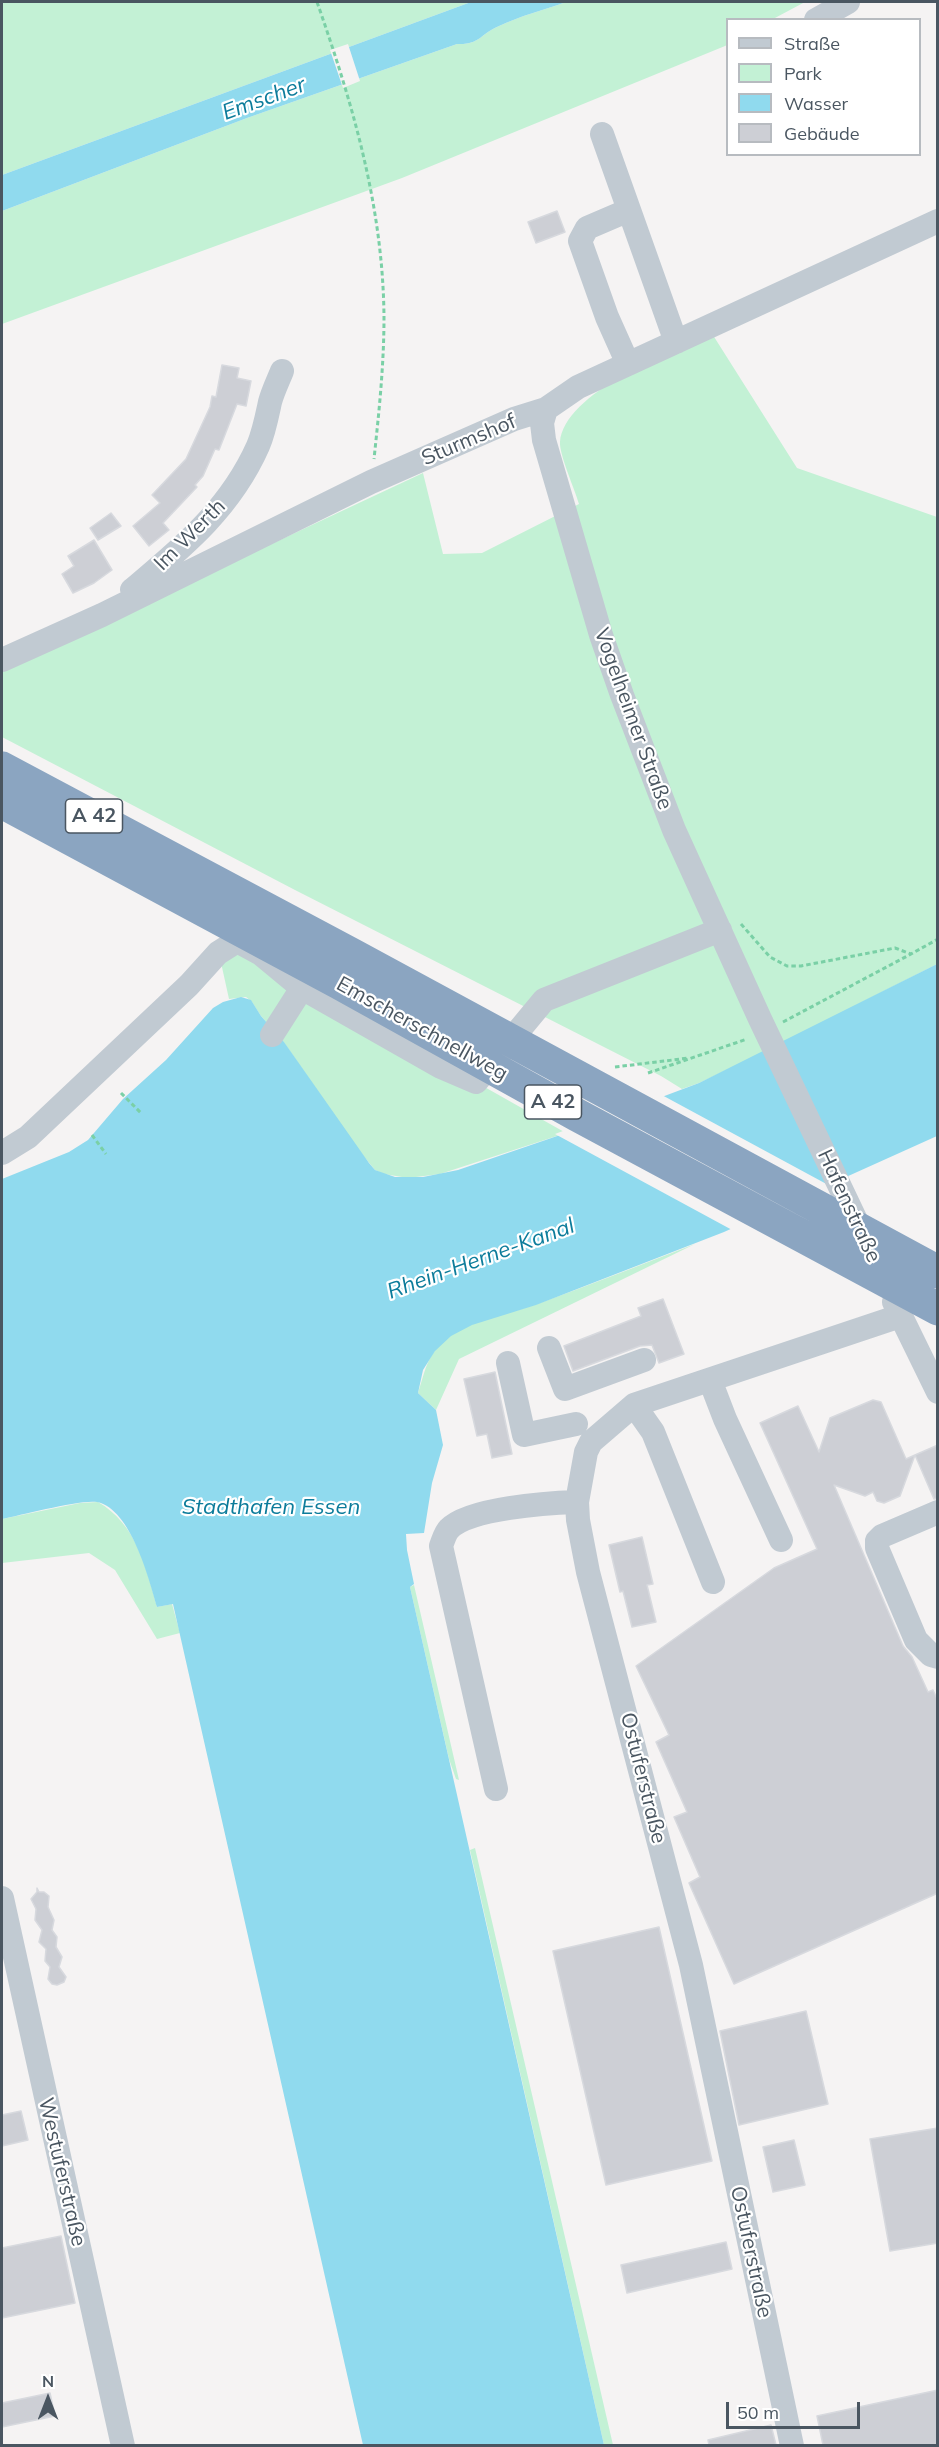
<!DOCTYPE html>
<html>
<head>
<meta charset="utf-8">
<style>
	body { margin:0 }
	#map { position:relative; width:939px; height:2447px; overflow:hidden; background:#f5f3f3; font-family:Mulish,sans-serif }
	canvas { display:block }
	.frame { position:absolute; inset:0; border:3px solid #4a5661; pointer-events:none }
	.legend { position:absolute; left:726px; top:18px; width:195px; height:138px; box-sizing:border-box; background:#fff; border:2px solid #b7bbc0; margin:0; padding:8px 10px; list-style:none; font-size:18px; color:#4a5661 }
	.legend li { display:flex; align-items:center; gap:12px; height:30px }
	.legend b { width:30px; border:2px solid #b7bbc0 }
	.north { position:absolute; left:18px; top:2369px; width:60px; height:60px; -webkit-text-stroke:4px #fff; paint-order:stroke; rotate:0deg; font-size:16px; font-weight:700; line-height:24px; text-align:center; color:#4a5661 }
	.north::after { content:''; display:block; margin:auto; width:21px; height:27px; background:#4a5661; clip-path:polygon(50% 0,100% 100%,50% 72%,0 100%) }
	.scale { position:absolute; left:726px; top:2402px; width:134px; height:27px; box-sizing:border-box; border:3px solid #4a5661; border-top:0; padding-left:8px; font-size:18px; line-height:21px; white-space:nowrap; color:#4a5661; -webkit-text-stroke:4px #fff; paint-order:stroke }
</style>
</head>
<body>
<div id="map">
<canvas width="939" height="2447"></canvas>
<div class="frame"></div>
<ul class="legend">
<li><b style="height:8px;background:#c1cad2"></b>Straße</li>
<li><b style="height:16px;background:#c3f1d5"></b>Park</li>
<li><b style="height:16px;background:#90daee"></b>Wasser</li>
<li><b style="height:16px;background:#cdcfd5"></b>Gebäude</li>
</ul>
<div class="north">N</div>
<div class="scale">50 m</div>
</div>
<script>
const c = document.querySelector('canvas').getContext('2d');
c.lineJoin = 'round';
function fillPath(path, color) { c.fillStyle = color; c.fill(path, 'evenodd'); }
function trace(path, color, width, dash) { c.strokeStyle = color; c.lineWidth = width; c.lineCap = dash ? 'butt' : 'round'; c.setLineDash(dash || []); c.stroke(path); }
function write(font, color, halo, rows, align = 'center') {
  c.font = font + ' Mulish,sans-serif'; c.lineWidth = 4.5; c.setLineDash([]); c.textBaseline = 'middle'; c.strokeStyle = halo; c.fillStyle = color; for (const [text, x, y, turn = 0] of rows) {
    c.save(); c.translate(x, y); c.rotate((+turn || 0) * Math.PI / 180); c.textAlign = isNaN(turn) ? turn : align; if (halo) c.strokeText(text, 0, 0); c.fillText(text, 0, 0); c.restore();
  }
}
fillPath(new Path2D(`
	M2,2H471L2,175Z
	M566,2H805L773,19L728,20L727,45L725,46L402,178L2,324V211L247,118L457,44C480,45 480,34 499,26C520,16 544,10 566,2Z
	M711,332L797,468L937,517V964L763,1053L699,1083L682,1089L661,1076L295,890L2,737V670L423,473L443,554L482,553L579,504C575,490 559,454 560,442C564,393 671,351 711,332Z
	M218,949L242,950L566,1133L440,1174L408,1178L384,1174L375,1170L356,1147L283,1041L261,1016L252,1002L246,997L229,999Z
	M695,1244L459,1359L436,1410L418,1393C426,1369 427,1352 451,1335C476,1319 509,1314 537,1304C590,1285 642,1264 695,1244Z
	M98,1502C136,1524 146,1566 157,1607L172,1604L180,1633L157,1639L115,1570L89,1553L2,1563V1519L80,1503Z
	M414,1585L459,1780L456,1779L449,1759L410,1587Z
	M475,1848L613,2445H604L470,1850Z`), '#c3f1d5');
fillPath(new Path2D(`
	M471,2H566C544,10 520,16 499,26C480,34 480,45 457,44L247,118L2,211V175Z
	M937,964V1136L724,1232L536,1305L472,1325L451,1336L435,1351L423,1370L418,1393L436,1410L443,1445L432,1483L424,1533L406,1534L407,1550L414,1584L410,1587L604,2445H363L173,1604L157,1607C149,1579 131,1509 97,1502C82,1499 21,1515 2,1519V1179L69,1152L88,1140L123,1099L166,1060L213,1008L223,1002L241,997L251,1000L261,1016L284,1042L369,1163L375,1170L395,1177H423L458,1170L566,1133L699,1083Z`), '#90daee');
fillPath(new Path2D(`
	M348,44L360,81L343,88L330,50Z
	M660,1094L832,1187L734,1231L555,1134Z`), '#f5f3f3');
const building = new Path2D(`
	M557,211L565,232L536,243L528,222Z
	M222,365L239,368L237,378L251,381L246,406L237,404L219,450L215,449L203,476L195,485L197,487L163,523L169,530L149,546L133,526L160,503L152,495L186,459L210,407L212,396L216,397Z
	M111,513L121,526L98,540L90,528Z
	M94,540L112,570L94,583L73,593L62,574L74,566L68,556Z
	M663,1299L684,1354L659,1363L652,1345L640,1346L573,1371L564,1346L641,1316L638,1308Z
	M495,1372L512,1454L492,1458L487,1434L477,1436L464,1379Z
	M873,1400L881,1402L906,1459L915,1455L900,1496L884,1503L877,1501L873,1492L865,1496L834,1485L903,1646L912,1657L928,1692L933,1690L938,1701V1893L734,1984L689,1883L700,1877L674,1817L687,1812L656,1742L669,1735L636,1666L774,1568L817,1549L760,1423L798,1406L819,1452L830,1418Z
	M938,1445V1498L934,1499L915,1455Z
	M642,1537L653,1584L647,1585L656,1622L632,1627L623,1591L620,1592L609,1545Z
	M37,1888L39,1892H44L49,1896L48,1907L54,1920L52,1930L57,1937L56,1947L62,1957L59,1967L66,1977L64,1982L57,1985L52,1984L48,1979L50,1967L45,1961L46,1949L39,1942L42,1930L35,1920L36,1909L31,1899L37,1892Z
	M659,1927L712,2161L606,2185L553,1951Z
	M806,2011L828,2104L739,2125L720,2031Z
	M21,2111L28,2140L2,2146V2115Z
	M938,2128V2243L890,2251L870,2139Z
	M794,2140L805,2185L773,2192L763,2147Z
	M61,2236L75,2303L2,2318V2248Z
	M726,2242L732,2269L627,2293L621,2265Z
	M938,2390V2445H823L817,2416Z
	M50,2393L55,2416L2,2427V2403Z
	M771,2425L776,2445H709L708,2440Z`);
fillPath(building, '#cdcfd5');
trace(building, '#d7d9de', 1.5);
trace(new Path2D(`
	M317,2C353,105 383,207 384,317C384,365 379,412 374,459
	M741,924L770,957L787,966H801L895,948L911,954L938,939
	M783,1022L911,954
	M615,1067L689,1058
	M648,1073L747,1039
	M121,1093L141,1113
	M92,1135L106,1154`), '#7ad0a6', 3, [4.5, 3]);
trace(new Path2D(`
	M816,20L848,2
	M602,134L676,342
	M628,364L607,317L580,241L587,228L629,210
	M546,409L542,423L544,440L601,635L622,695L674,830L760,1019L862,1233
	M132,590C183,547 230,509 258,446C264,432 267,416 270,402C273,391 278,381 282,371
	M2,660L102,615L371,482L514,419L546,409L578,387L938,221
	M272,1035L302,988
	M2,1153L28,1137L189,985L218,953L237,941L261,954L302,988L441,1067L476,1082L544,1000L720,930
	M894,1302L938,1392
	M549,1348L565,1389L644,1360
	M508,1363L524,1435L576,1424
	M710,1380L725,1419L781,1540
	M634,1405L653,1432L713,1582
	M938,1512L882,1536L877,1541V1548L916,1640L931,1655L938,1657
	M496,1789L441,1546C443,1541 445,1533 449,1529C469,1508 548,1503 577,1502
	M2,1898L123,2446
	M792,2446L691,1965L588,1572L578,1520L577,1502L586,1452L591,1442L634,1405L900,1316`), '#c1cad2', 24);
trace(new Path2D(`
	M2,768L353,955L938,1272
	M2,802L339,983L577,1115L938,1309`), '#8ba5c1', 33);
for (const [x, y, w] of [
	[94,816,57],
	[553,1102,57]
]) { const box = new Path2D(); box.roundRect(x - w / 2, y - 17, w, 34, 4.5); c.fillStyle = '#fff'; c.fill(box); trace(box, '#4a5661', 1.5); }
write('bold 20px', '#4a5661', null, [
	["A 42",94,816],
	["A 42",553,1102]
]);
write('21px', '#4a5661', '#fff', [
	["Sturmshof",469,440,-23],
	["Im Werth",190,535,-45],
	["Vogelheimer Straße",633,719,70],
	["Emscherschnellweg",422,1029,29],
	["Hafenstraße",849,1206,65],
	["Ostuferstraße",643,1778,76],
	["Westuferstraße",62,2172,77],
	["Ostuferstraße",751,2252,78]
]);
write('italic 22px', '#0c7c9b', '#fff', [
	["Emscher",264,99,-20],
	["Rhein-Herne-Kanal",481,1259,-20],
	["Stadthafen Essen",271,1507]
]);
</script>
</body>
</html>
